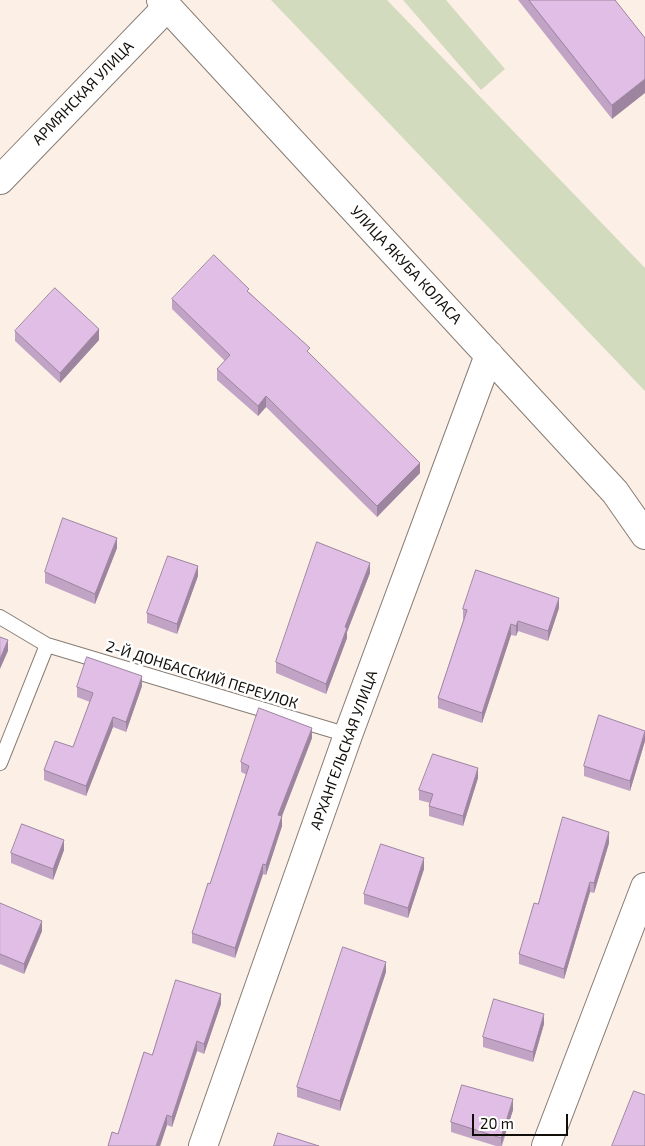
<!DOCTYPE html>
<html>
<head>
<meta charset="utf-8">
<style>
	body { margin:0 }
	#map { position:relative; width:645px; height:1146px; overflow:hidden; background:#fcefe6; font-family:"Exo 2",sans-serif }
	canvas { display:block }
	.scale { position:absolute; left:472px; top:1114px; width:96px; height:22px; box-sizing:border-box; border:2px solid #120e0a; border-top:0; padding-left:6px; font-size:15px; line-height:18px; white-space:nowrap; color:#120e0a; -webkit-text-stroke:4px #fff; paint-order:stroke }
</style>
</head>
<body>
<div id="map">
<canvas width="645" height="1146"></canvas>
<div class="scale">20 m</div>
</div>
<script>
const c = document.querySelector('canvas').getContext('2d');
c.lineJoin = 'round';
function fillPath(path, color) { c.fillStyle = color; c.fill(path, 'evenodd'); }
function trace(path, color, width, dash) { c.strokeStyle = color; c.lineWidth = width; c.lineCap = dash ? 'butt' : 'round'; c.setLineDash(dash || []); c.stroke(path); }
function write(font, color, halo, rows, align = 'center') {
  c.font = font + ' "Exo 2",sans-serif'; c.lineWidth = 5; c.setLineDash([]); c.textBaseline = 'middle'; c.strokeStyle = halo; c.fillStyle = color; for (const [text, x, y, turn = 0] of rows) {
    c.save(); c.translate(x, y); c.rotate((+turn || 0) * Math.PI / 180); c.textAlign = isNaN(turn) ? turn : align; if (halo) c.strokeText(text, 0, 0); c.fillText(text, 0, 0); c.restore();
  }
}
fillPath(new Path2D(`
	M271,0H387L645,268V391Z
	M403,0H446L505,69L481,90Z`), '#d2dbbe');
const lane = new Path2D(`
	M0,617L47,645L0,763
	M47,645L348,735`);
const street = new Path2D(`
	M161,0L615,492L645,535
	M0,180L167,7
	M203,1146L348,735L489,355
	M546,1146L645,887`);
trace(lane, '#877c73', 16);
trace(street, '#877c73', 30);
trace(lane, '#fff', 14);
trace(street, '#fff', 28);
fillPath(new Path2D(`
	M518,0H615L612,119Z
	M249,292L310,354L420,473L377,517L266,407L258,416L217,380V369L225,361L172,309V299Z
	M15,331L99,340L60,383L15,341Z
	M117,548L95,604L45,583V572Z
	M370,573L347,632V638L326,694L276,673V662Z
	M198,576L177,634L147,623V613Z
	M559,608L548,641L518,631L516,636L511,635L482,723L438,708V698L464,619H463V609Z
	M142,686L126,732L113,727L86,796L44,780V770L73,747L90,702L77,697V687Z
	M312,738L282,816V826L266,875L263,874L235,958L192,943V933L210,884L247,775L241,772V762Z
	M645,741L630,791L584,776V766Z
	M478,778L463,826L429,816V806L430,803L419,800V790Z
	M609,843L594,893L590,892L564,979L519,964V954L538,904Z
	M64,850L53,880L11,863V853Z
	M424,869L408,918L364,904V894Z
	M0,903L42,931L24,974L0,964Z
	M386,972L340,1111L297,1097V1087Z
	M221,1004L204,1054L197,1051L172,1127L167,1125L160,1146H108L118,1134L152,1055Z
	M544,1024L533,1062L483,1047V1037Z
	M513,1110L502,1146H496L451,1132V1122Z`), '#c1a3c5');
fillPath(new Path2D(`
	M645,79V93L612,119V105Z
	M99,329V340L60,383V373Z
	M266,396V407L258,416V406Z
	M420,463V473L377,517V506Z
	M117,538V548L95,604V594Z
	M370,563V573L347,632V638L326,694V684L345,627Z
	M198,566V576L177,634V624Z
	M559,598V608L548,641V631Z
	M518,621V631L516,636V626Z
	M511,624V635L482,723V713Z
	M8,640V651L0,669V659Z
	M142,676V686L126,732V722Z
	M113,717V727L86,796V786Z
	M312,728V738L282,816V826L266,875V865L278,815Z
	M645,731V741L630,791V781Z
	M478,768V778L463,826V816Z
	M609,832V843L594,893V883Z
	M64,840V850L53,880V869Z
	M424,858V869L408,918V908Z
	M263,864V874L235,958V948Z
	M590,882V892L564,979V969Z
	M42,921V931L24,974V964Z
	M386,962V972L340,1111V1101Z
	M221,994V1004L204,1054V1044Z
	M544,1014V1024L533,1062V1052Z
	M197,1041V1051L172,1127V1117Z
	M513,1099V1110L501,1146V1138Z
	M167,1115V1125L160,1146H156Z`), '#9d85a0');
const building = new Path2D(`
	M529,0H615L645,38V79L612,105Z
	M214,255L249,289L247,291L310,348L307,351L420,463L377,506L266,396L258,406L217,369L230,355L172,299Z
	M55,288L99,329L60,373L15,331Z
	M63,518L117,538L95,594L45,572Z
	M317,542L370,563L345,627L347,628L326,684L276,662Z
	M168,556L198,566L177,624L147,613Z
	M476,570L559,598L548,631L518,621L516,626L511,624L482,713L438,698L467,610L463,609Z
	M0,637L8,640L0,659Z
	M87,657L142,676L126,722L113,717L86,786L44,770L55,741L73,747L93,693L77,687Z
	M259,708L312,728L278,815L282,816L266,865L263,864L235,948L192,933L208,883L210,884L249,766L241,762Z
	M599,715L645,731L630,781L584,766Z
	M433,754L478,768L463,816L429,806L433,794L419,790Z
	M563,817L609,832L594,883L590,882L564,969L519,954L534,903L538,904Z
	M22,824L64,840L53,869L11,853Z
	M381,844L424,858L408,908L364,894Z
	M0,903L42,921L24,964L0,954Z
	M343,947L386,962L340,1101L297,1087Z
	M176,980L221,994L204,1044L197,1041L172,1117L167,1115L156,1146H108L112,1132L118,1134L144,1052L152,1055Z
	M494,999L544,1014L533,1052L483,1037Z
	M462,1085L513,1099L501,1138L451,1122Z
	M634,1091L645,1095V1146H612Z
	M278,1133L319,1146H274Z`);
fillPath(building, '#e0bee5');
trace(building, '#9d85a0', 1);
write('15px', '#120e0a', '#fff', [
	["АРМЯНСКАЯ УЛИЦА",83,93,-46],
	["УЛИЦА ЯКУБА КОЛАСА",406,265,47],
	["2-Й ДОНБАССКИЙ ПЕРЕУЛОК",202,675,17],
	["АРХАНГЕЛЬСКАЯ УЛИЦА",344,750,-70]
]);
</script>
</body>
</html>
